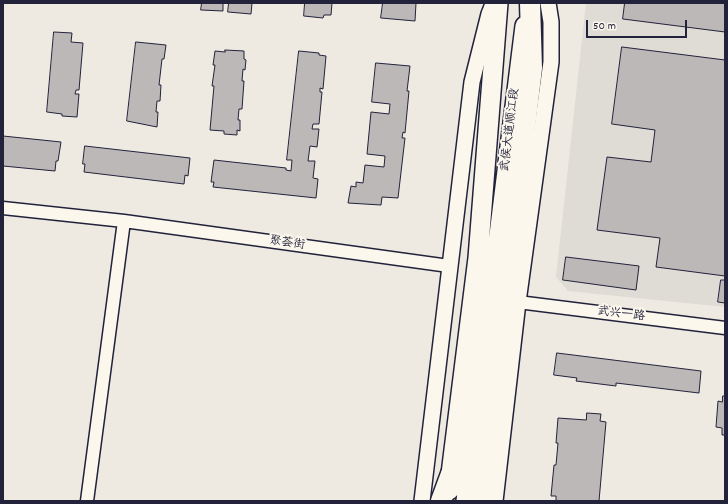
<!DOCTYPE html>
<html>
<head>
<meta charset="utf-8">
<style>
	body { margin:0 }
	#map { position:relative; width:728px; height:504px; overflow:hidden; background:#eeeae2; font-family:Dekko,sans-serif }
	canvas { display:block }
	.frame { position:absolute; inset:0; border:4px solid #22223b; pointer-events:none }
	.scale { position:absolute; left:586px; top:20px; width:101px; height:18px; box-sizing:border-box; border:2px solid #22223b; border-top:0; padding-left:5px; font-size:12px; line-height:14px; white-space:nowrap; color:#22223b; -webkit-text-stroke:3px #fbf7ec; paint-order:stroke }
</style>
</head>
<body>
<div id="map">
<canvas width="728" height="504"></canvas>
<div class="frame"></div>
<div class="scale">50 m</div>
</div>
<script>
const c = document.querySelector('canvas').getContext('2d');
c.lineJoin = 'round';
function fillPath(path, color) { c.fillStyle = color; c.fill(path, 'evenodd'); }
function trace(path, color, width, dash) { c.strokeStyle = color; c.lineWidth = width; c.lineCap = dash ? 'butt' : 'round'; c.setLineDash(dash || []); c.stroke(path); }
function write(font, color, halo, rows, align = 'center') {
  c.font = font + ' Dekko,"LXGW WenKai TC",sans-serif'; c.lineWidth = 4; c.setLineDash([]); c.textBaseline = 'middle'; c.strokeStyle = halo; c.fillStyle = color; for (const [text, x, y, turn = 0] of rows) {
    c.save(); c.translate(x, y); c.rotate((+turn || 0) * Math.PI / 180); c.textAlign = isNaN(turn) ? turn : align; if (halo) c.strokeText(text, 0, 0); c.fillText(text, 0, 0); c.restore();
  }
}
fillPath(new Path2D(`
	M586,3H725V307L568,291L556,277Z`), '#dfdbd5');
const building = new Path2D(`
	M202,3H223V11L201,10Z
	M229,3H252L251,14L228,12Z
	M305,3H332L331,15H324L323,18L304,16Z
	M383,3H416L415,21L381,18Z
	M625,3H725V32L623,19Z
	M54,32L72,33L71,42L83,43L79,90H76L75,94H79L77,117L62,116V114L47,112Z
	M136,42L166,45L164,59H162L159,85H161L160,101H157L156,112H158L157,127L127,121Z
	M622,47L725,60V276L656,267L660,238L597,230L607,157L651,162L655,130L612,124Z
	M225,50L244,51V59L246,60L245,70L243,69L242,81H244L242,109H239L238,120H240V131L237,130V135L224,134V131L210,130L214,86H212L215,65H213L215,51L225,52Z
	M299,51L319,53V55L326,56L323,89L320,88V92H322L319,124H313L312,129H319L317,147L310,146L308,161H315L313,178L318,179L316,198L213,187L214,182H211L214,160L286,168V170L291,171L292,160H287Z
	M376,63L410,66L407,91H409L405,133L403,132L402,138H405L398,198L382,197L381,205L348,203L351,186L356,187V182L363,183L365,165L384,167L385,156L367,154L371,112L389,114L390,104L372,102Z
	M3,136L61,142L58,161H56L55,171L3,166Z
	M85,146L190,158L188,176L185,175L184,184L84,172L85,164H83Z
	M566,257L639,266L636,290L563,280Z
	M721,280H725V303L718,302Z
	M557,353L701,371L699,393L616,383V386L576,381L577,378L554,375Z
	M723,396H725V435H722V428L716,427L718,401L722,402Z
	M587,413L601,414L600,421L606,422L599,501H556V496H551L554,465H556L558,443H556L558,418L586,420Z`);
fillPath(building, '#bcb8b8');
trace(building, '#22223b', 1);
const minor = new Path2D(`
	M3,208L124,221L449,266
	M518,302L725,328
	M87,501L124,221`);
const tertiary = new Path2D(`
	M422,501L472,82L489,14L493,4
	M495,501L518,302L551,62V22L548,3`);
const primary = new Path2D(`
	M449,490L478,258L498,3
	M466,501L525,26`);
const trunk = new Path2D(`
	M441,501L451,474
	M482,501L509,262L532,68L530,3`);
trace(minor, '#22223b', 15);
trace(tertiary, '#22223b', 18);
trace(primary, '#22223b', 22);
trace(trunk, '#22223b', 23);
trace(minor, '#fbf7ec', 12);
trace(tertiary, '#fbf7ec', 15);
trace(primary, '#fbf7ec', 19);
trace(trunk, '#fbf7ec', 20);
write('12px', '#22223b', '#fbf7ec', [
	["武侯大道顺江段",511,130,-83],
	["聚荟街",287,244,8],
	["武兴一路",621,315,7]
]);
</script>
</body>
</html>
